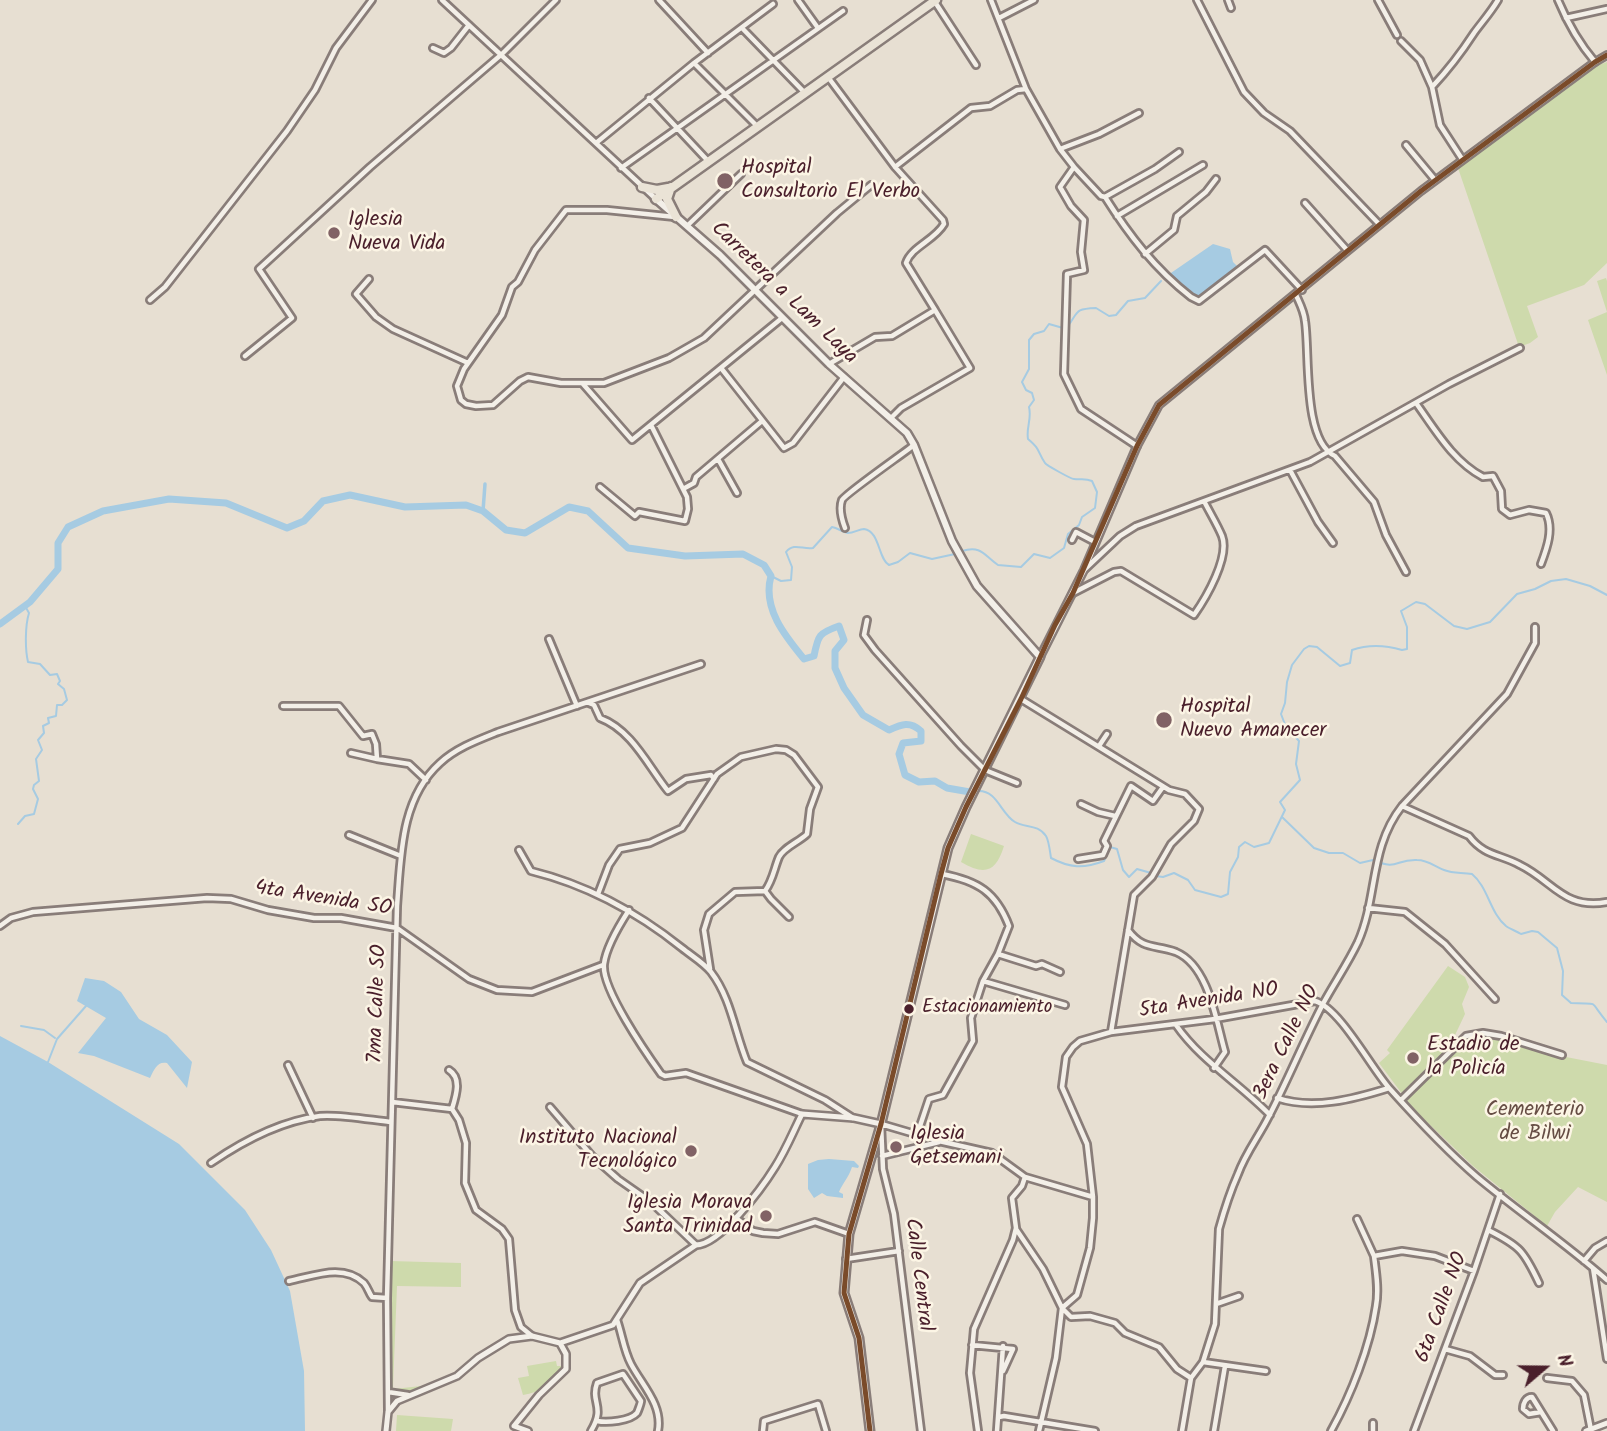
<!DOCTYPE html>
<html>
<head>
<meta charset="utf-8">
<style>
	body { margin:0 }
	#map { position:relative; width:1607px; height:1431px; overflow:hidden; background:#e7dfd2; font-family:Kalam,sans-serif }
	canvas { display:block }
	.north { position:absolute; left:1509px; top:1333px; width:70px; height:70px; -webkit-text-stroke:5px #fcf5e5; paint-order:stroke; rotate:70deg; font-size:19px; font-weight:700; line-height:28px; text-align:center; color:#4a1f2b }
	.north::after { content:''; display:block; margin:auto; width:24px; height:32px; background:#4a1f2b; clip-path:polygon(50% 0,100% 100%,50% 72%,0 100%) }
</style>
</head>
<body>
<div id="map">
<canvas width="1607" height="1431"></canvas>
<div class="north">N</div>
</div>
<script>
const c = document.querySelector('canvas').getContext('2d');
c.lineJoin = 'round';
function fillPath(path, color) { c.fillStyle = color; c.fill(path, 'evenodd'); }
function trace(path, color, width, dash) { c.strokeStyle = color; c.lineWidth = width; c.lineCap = dash ? 'butt' : 'round'; c.setLineDash(dash || []); c.stroke(path); }
function write(font, color, halo, rows, align = 'center') {
  c.font = font + ' Kalam,sans-serif'; c.lineWidth = 5; c.setLineDash([]); c.textBaseline = 'middle'; c.strokeStyle = halo; c.fillStyle = color; for (const [text, x, y, turn = 0] of rows) {
    c.save(); c.translate(x, y); c.rotate((+turn || 0) * Math.PI / 180); c.textAlign = isNaN(turn) ? turn : align; if (halo) c.strokeText(text, 0, 0); c.fillText(text, 0, 0); c.restore();
  }
}
fillPath(new Path2D(`
	M1607,62V263L1584,285L1527,306L1538,337L1530,343L1519,347L1458,168L1593,67Z
	M1606,278L1607,281V375L1588,320L1607,312L1597,281Z
	M971,834L1004,846C996,872 985,876 961,862Z
	M1448,966L1465,977L1469,987L1462,1004L1465,1014L1446,1054L1403,1095L1379,1063L1390,1053L1387,1050Z
	M1482,1036L1500,1038L1561,1056L1607,1065V1202L1578,1187L1555,1212L1547,1226L1473,1166L1404,1100L1467,1038Z
	M390,1261L461,1263V1287L397,1286L393,1387L394,1389L430,1385L404,1393L391,1392L387,1387Z
	M556,1361L557,1366H561L562,1369C552,1382 540,1393 523,1395L518,1378L529,1376L527,1366Z
	M397,1415L453,1419L451,1431H396Z`), '#cedaac');
fillPath(new Path2D(`
	M1213,244L1230,249L1233,262L1237,266L1232,273L1198,297L1192,296L1178,280H1173L1168,275Z
	M85,978L104,981L121,992L139,1019L167,1035L192,1062L187,1088L167,1063C157,1061 154,1070 150,1078L94,1056L78,1053L106,1018L77,1001Z
	M0,1036L48,1062L179,1144L245,1210L271,1250L290,1291L304,1371L305,1431H0Z
	M829,1159L854,1161L859,1166L858,1168L852,1167C849,1177 842,1184 839,1192L843,1194V1198L827,1196L822,1193L814,1198L808,1189V1164L818,1160Z`), '#a6cbe2');
trace(new Path2D(`
	M1068,326C1079,311 1074,309 1096,308L1109,316L1116,315L1128,301L1145,298L1161,281
	M962,551C981,545 984,555 998,565L1021,567L1034,554L1050,558L1064,548L1068,534L1079,525L1082,517L1095,508L1097,492L1092,481C1085,478 1081,480 1074,479C1071,479 1046,465 1045,463C1037,451 1041,450 1028,439C1026,427 1032,419 1029,407L1034,400L1032,393L1026,390L1022,382L1029,369V340L1034,334L1044,331L1049,324L1063,328
	M771,576L781,581L791,580L792,567L786,552C794,542 803,550 813,548L832,527C838,528 842,532 848,533C854,533 859,529 864,529C880,531 878,559 889,565L898,562L910,553L932,559L955,554
	M978,791C997,790 1001,814 1015,822C1025,828 1038,824 1046,836C1049,841 1050,852 1051,858C1070,868 1083,869 1104,861L1110,847L1117,849L1123,870L1129,877L1137,869L1151,873
	M1282,817L1314,848L1329,853H1343L1360,863L1373,860C1398,871 1395,859 1417,860C1428,860 1434,866 1444,870C1454,874 1462,872 1472,874C1488,887 1490,913 1506,926C1510,929 1516,931 1521,934L1532,931L1538,932L1557,948L1563,971L1562,995L1571,1003C1601,1005 1587,998 1607,1022
	M18,824L25,816L34,814L38,799L33,789L34,785L39,781L36,759L42,750L38,740L44,733L43,726L49,723L48,718L56,716L57,705H62L67,700L64,689L58,684L60,681L57,674L50,675L40,664L28,662C25,649 25,626 29,613L25,606
	M1156,876L1163,877L1174,873L1188,880L1195,890L1221,897L1228,894L1230,872L1238,857L1239,847L1245,842L1254,847L1269,843L1285,810L1280,802L1300,780L1296,764L1299,741L1286,727L1281,714L1285,703L1287,682L1292,665L1304,649L1309,646L1317,647L1340,666L1350,663L1352,650C1369,644 1385,645 1402,650L1407,649V627L1401,611L1416,602L1425,604L1454,626L1467,629L1490,622L1517,594L1535,589L1551,581L1566,579L1590,586L1607,595
	M21,1026L44,1030L55,1038
	M48,1062L57,1039L86,1006`), '#a6cbe2', 2);
trace(new Path2D(`
	M483,511L485,484`), '#a6cbe2', 3.5);
trace(new Path2D(`
	M0,624L30,602L58,569V543L68,527L103,511L169,499L226,503L287,528L304,521L323,501L350,495L405,507L466,505L483,511L506,530L525,533L569,507L588,511L628,548L685,556L743,554L764,565L771,576C762,608 785,636 804,659L814,656C818,635 819,633 839,626L844,640L835,651V668L844,688L863,715L889,730C902,724 910,721 921,731V741L903,743L899,754L905,775L919,782L935,781L947,788L970,792`), '#a6cbe2', 7);
const minor = new Path2D(`
	M442,0L656,199
	M659,0L708,53
	M798,0L818,28
	M991,0L1026,89L1060,149L1074,167L1060,187L1071,206L1084,220L1081,252L1084,270L1067,274L1064,374L1081,409L1137,446
	M1197,0L1244,92L1264,113L1290,131L1379,224
	M1228,0L1231,8
	M1378,0L1397,35
	M1558,0C1568,24 1578,42 1595,62
	M935,2L976,65
	M999,18L1034,0
	M1566,18L1607,9
	M742,28L804,92
	M1401,41L1420,60L1432,87L1440,125L1462,159
	M433,48L444,53L451,48L469,25
	M694,63L757,126
	M828,77L895,167L943,220L944,224C935,240 911,247 906,263L935,310L892,336L875,337L829,364
	M1432,87C1448,70 1461,53 1474,33C1482,22 1491,12 1498,0
	M649,98L708,161
	M596,143L694,63L773,4
	M1406,145L1435,180
	M1060,149L1099,134L1139,113
	M895,167L971,108L990,106L1017,90L1026,89
	M1074,167L1101,196L1105,197C1129,235 1155,269 1191,297L1199,301L1265,250L1302,290
	M621,168L843,11
	M1105,197L1155,169L1179,152
	M1305,203L1347,250
	M1117,216L1203,165
	M675,217L607,210H566L535,250L518,282L512,287L502,315L464,369L457,386L461,400L466,404L476,406L493,405L520,381L528,377L561,383H604L669,358L704,338L837,213L871,185
	M687,226L741,174
	M1145,254L1174,230L1177,216L1206,192L1216,179
	M369,279L356,294L376,317L393,329L468,363
	M1296,295C1300,304 1304,311 1305,321C1310,353 1302,441 1335,456L1374,502L1386,535L1406,572
	M150,300L165,287L287,131L315,90L336,48L372,0
	M245,356L292,318L259,269L370,167L502,54L556,0
	M721,368L784,448L793,443L844,377
	M583,384L632,440L782,318
	M1416,403C1436,431 1453,461 1483,477L1493,476L1501,491L1502,509L1510,515L1529,510L1546,513C1554,529 1547,548 1541,564
	M891,418L901,408L970,368L935,310
	M718,459L737,493
	M1290,470L1318,522L1333,543
	M600,487L635,516L639,512L685,521L688,509L687,497L651,425
	M683,489L694,483L696,477L762,421
	M845,528C842,520 839,508 842,500C845,494 904,453 914,445
	M1072,540L1076,532L1095,542
	M1085,569L1120,536L1136,526L1310,462L1449,384L1520,348
	M1073,593L1114,572L1121,571L1194,615C1206,598 1230,557 1222,536C1217,524 1210,513 1204,501
	M867,620L864,635L875,650L961,746L985,770L1017,783
	M549,639L577,706
	M1021,699L1169,790L1185,794L1199,809L1194,821L1171,844L1152,877L1134,895L1111,1032
	M589,703L594,705L600,718C632,730 648,766 668,791L686,779L711,775L714,779
	M283,706H339L363,736L372,734L376,744L377,759L409,764L426,780
	M1099,746L1107,734
	M351,753L377,759
	M1081,804L1098,812L1115,816
	M1402,806L1469,836C1484,856 1500,854 1520,865C1553,881 1564,910 1607,902
	M349,835L401,856
	M519,850L531,871C588,885 637,912 682,948C692,956 704,963 711,972C731,998 735,1033 747,1062L825,1100L853,1118
	M1078,859L1103,855L1107,846L1104,841L1131,786L1153,801L1163,787
	M598,894L609,865L620,849L650,843L682,828L717,774L741,757L776,749L786,750L794,755L818,787L810,809L807,834C799,842 784,847 779,857C774,869 773,880 765,891
	M1368,908L1405,912L1445,944L1495,999
	M629,910C620,924 606,948 604,964C601,988 646,1053 661,1074L665,1076L686,1073L802,1114
	M0,926L11,918L33,912L207,898L231,899L268,910L314,918H341L397,928L469,979L497,990L532,992L603,965
	M1128,930C1144,951 1155,944 1176,952C1209,966 1216,1021 1225,1052L1214,1068
	M998,954L1036,966L1042,964L1060,972
	M710,969L704,930L709,914L735,892L765,891L771,899L789,917
	M983,981L1065,1005
	M1176,1025C1201,1061 1239,1083 1270,1115
	M288,1065L313,1118
	M449,1070C462,1078 456,1096 452,1109
	M1277,1098C1313,1110 1354,1099 1389,1088
	M1401,1100L1466,1036L1483,1033L1501,1036L1562,1055
	M392,1102L452,1109L459,1120L466,1143L465,1183L476,1210L502,1229L509,1239L515,1310L521,1327L532,1336
	M550,1107L592,1156L618,1179L651,1202L696,1245
	M917,1135L929,1099L943,1095L973,1041L971,1018L983,981L998,954L1009,926C996,892 978,881 942,874
	M882,1156L939,1142
	M211,1163C243,1141 281,1121 320,1116C338,1114 371,1120 390,1122
	M736,1218L753,1231L763,1233L778,1234L815,1222L849,1234
	M1357,1219L1374,1256
	M1016,1229L1043,1269L1062,1308L1071,1317L1090,1316L1115,1323L1125,1333L1159,1347L1177,1369L1191,1378
	M1488,1230C1520,1246 1524,1251 1539,1283
	M846,1259L899,1251
	M1584,1261L1595,1248L1607,1241
	M1593,1268L1607,1359
	M289,1281C314,1276 343,1263 364,1283C368,1288 369,1293 372,1297L387,1298
	M1216,1304L1239,1296
	M617,1320C622,1334 624,1351 631,1364C642,1385 663,1405 658,1431
	M972,1345L1013,1349L1003,1371
	M1445,1349L1470,1356L1495,1375H1503
	M1203,1362L1266,1371
	M1547,1378L1572,1381L1584,1395L1591,1430
	M388,1392L408,1395
	M388,1411L387,1298L397,906C401,857 400,799 440,763C456,748 478,740 498,732L701,664
	M1541,1412L1529,1414L1523,1409C1523,1403 1526,1397 1532,1397L1553,1431
	M999,1417L1004,1416L1095,1431
	M591,1431C606,1406 590,1403 597,1383L623,1374L641,1401C641,1403 638,1411 637,1413C630,1421 607,1423 597,1421
	M763,1431L764,1421L818,1404L826,1431
	M921,1431L894,1214L883,1169L881,1124L939,1141L992,1153L1025,1177L1093,1197
	M978,1431L970,1373L974,1329L1013,1240L1016,1228L1012,1198L1022,1186L1025,1177
	M997,1431L1003,1346
	M1039,1431L1056,1358L1062,1308L1077,1295L1090,1248L1093,1218V1197L1087,1144L1062,1087L1066,1057L1073,1047L1080,1041L1111,1032L1215,1019L1315,1001C1340,1008 1371,1068 1390,1089C1416,1118 1448,1152 1477,1177C1519,1212 1565,1243 1607,1280
	M1182,1431L1191,1378L1203,1362L1215,1324L1219,1229C1224,1211 1230,1192 1238,1174C1245,1154 1259,1136 1268,1118C1288,1080 1304,1040 1324,1002C1335,982 1348,963 1358,942C1378,897 1369,848 1402,806L1507,694L1535,643V627
	M1214,1431L1225,1366
	M1331,1431C1351,1395 1370,1347 1376,1306C1379,1290 1376,1272 1374,1256L1402,1251L1435,1256L1474,1271
	M1373,1431V1423
	M1414,1431L1474,1271L1500,1194`);
const tertiary = new Path2D(`
	M1040,657L1084,570L1137,446L1159,405L1421,191L1595,62L1607,55
	M386,1431L388,1412L397,1401L457,1376L478,1358L509,1339L532,1336L560,1343L613,1325L640,1283L696,1245C720,1245 762,1188 775,1167C786,1150 793,1132 802,1114L854,1118L881,1124
	M528,1431L514,1426L539,1395L566,1369V1354L560,1343
	M1586,1431L1607,1423`);
const secondary = new Path2D(`
	M656,199L720,255L829,364L907,433L914,445L952,541L977,586L1040,657L966,807L948,848L881,1124L849,1234L844,1293L859,1338L870,1431`);
const trunk = new Path2D(`
	M642,187L657,190L668,188
	M671,187L667,199L676,217
	M656,199L936,0`);
trace(minor, '#897d79', 10);
trace(tertiary, '#897d79', 10);
trace(secondary, '#897d79', 11);
trace(trunk, '#897d79', 13);
trace(minor, '#f3efe8', 4.5);
trace(tertiary, '#f3efe8', 5);
trace(secondary, '#f3efe8', 6);
trace(trunk, '#eae3d6', 8);
trace(new Path2D(`
	M870,1431L859,1338L844,1293L849,1234L881,1124L941,874L948,848L966,807L1021,699L1055,625L1073,593L1137,446L1159,405L1421,191L1595,62L1607,55`), '#7a4b2a', 5);
for (const [x, y, r, color] of [
	[725,181,9,"#816265"],
	[334,233,7,"#816265"],
	[1164,720,9,"#816265"],
	[909,1009,6,"#4a1f2b"],
	[1413,1058,7,"#816265"],
	[896,1147,7,"#816265"],
	[691,1151,7,"#816265"],
	[766,1216,7,"#816265"]
]) { const dot = new Path2D(); dot.arc(x, y, r, 0, 2 * Math.PI); c.fillStyle = color; c.fill(dot); trace(dot, '#fcf5e5', 2.5); }
write('19px', '#4a1f2b', '#fcf5e5', [
	["Estacionamiento",922,1009]
], 'left');
write('21px', '#4a1f2b', '#fcf5e5', [
	["Hospital",741,169],
	["Consultorio El Verbo",741,193],
	["Iglesia",348,221],
	["Nueva Vida",348,245],
	["Hospital",1180,708],
	["Nuevo Amanecer",1180,732],
	["Estadio de",1427,1046],
	["la Policía",1427,1070],
	["Iglesia",910,1135],
	["Getsemani",910,1159],
	["Instituto Nacional",677,1139,"right"],
	["Tecnológico",677,1163,"right"],
	["Iglesia Morava",752,1204,"right"],
	["Santa Trinidad",752,1228,"right"]
], 'left');
write('21px', '#4a1f2b', '#fcf5e5', [
	["Carretera a Lam Laya",783,294,44],
	["4ta Avenida SO",323,900,9],
	["5ta Avenida NO",1209,1002,-9],
	["7ma Calle SO",379,1004,-88],
	["3era Calle NO",1288,1043,-64],
	["Calle Central",917,1275,83],
	["6ta Calle NO",1443,1308,-70]
]);
write('21px', '#664d44', '#fcf5e5', [
	["Cementerio",1535,1111],
	["de Bilwi",1535,1135]
]);
</script>
</body>
</html>
